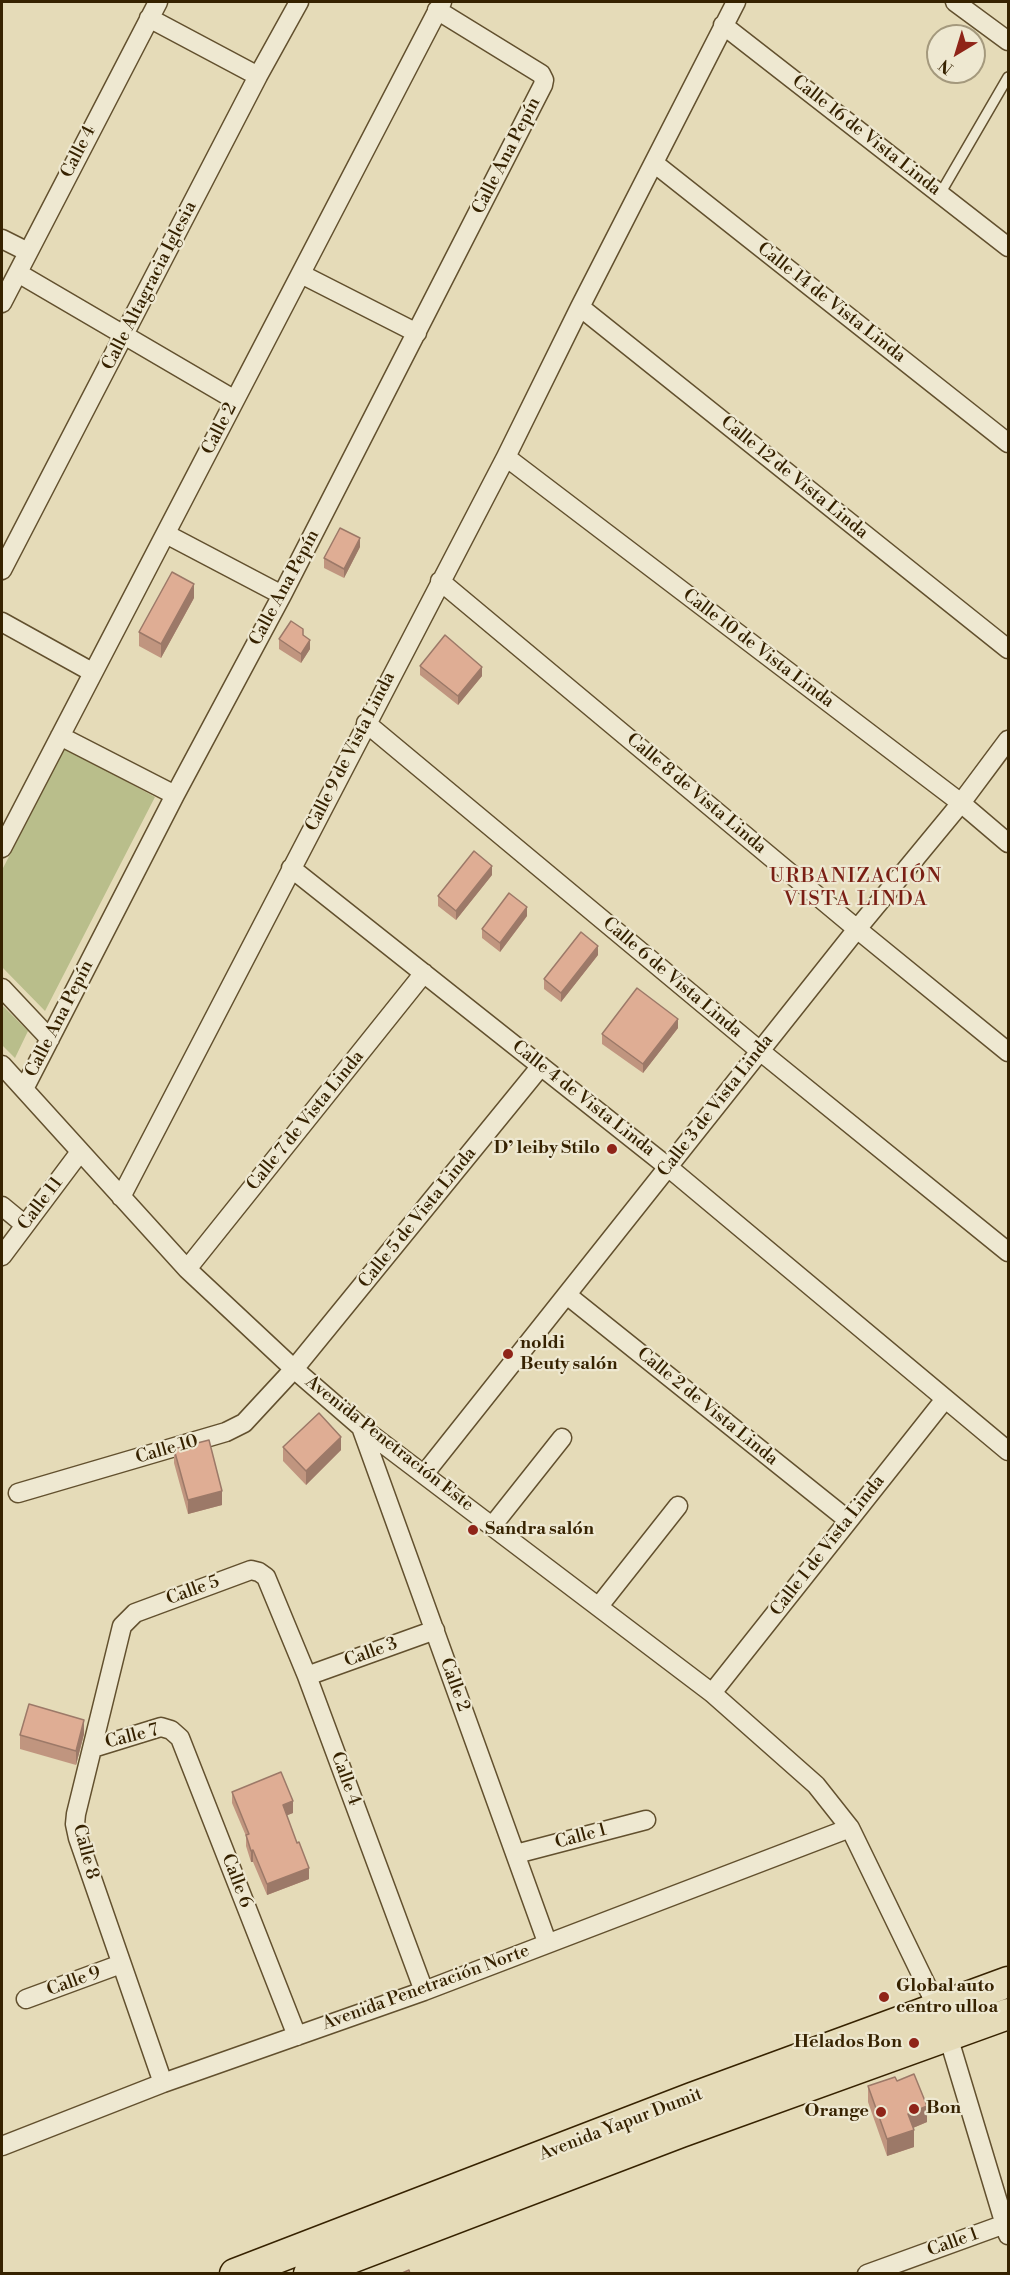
<!DOCTYPE html>
<html>
<head>
<meta charset="utf-8">
<style>
	body { margin:0 }
	#map { position:relative; width:1010px; height:2275px; overflow:hidden; background:#e5dbb8; font-family:"Libre Bodoni",serif }
	canvas { display:block }
	.frame { position:absolute; inset:0; border:3px solid #362200; pointer-events:none }
	.north { position:absolute; left:926px; top:24px; width:60px; height:60px; box-sizing:border-box; background:#eee8d1; border:2px solid #a4997d; border-radius:50%; rotate:218deg; font-size:16px; font-weight:700; line-height:24px; text-align:center; color:#362200 }
	.north::after { content:''; display:block; margin:auto; width:21px; height:27px; background:#8f2418; clip-path:polygon(50% 0,100% 100%,50% 72%,0 100%) }
</style>
</head>
<body>
<div id="map">
<canvas width="1010" height="2275"></canvas>
<div class="frame"></div>
<div class="north">N</div>
</div>
<script>
const c = document.querySelector('canvas').getContext('2d');
c.lineJoin = 'round';
function fillPath(path, color) { c.fillStyle = color; c.fill(path, 'evenodd'); }
function trace(path, color, width, dash) { c.strokeStyle = color; c.lineWidth = width; c.lineCap = dash ? 'butt' : 'round'; c.setLineDash(dash || []); c.stroke(path); }
function write(font, color, halo, rows, align = 'center') {
  c.font = font + ' "Libre Bodoni",serif'; c.lineWidth = 4.5; c.setLineDash([]); c.textBaseline = 'middle'; c.strokeStyle = halo; c.fillStyle = color; for (const [text, x, y, turn = 0] of rows) {
    c.save(); c.translate(x, y); c.rotate((+turn || 0) * Math.PI / 180); c.textAlign = isNaN(turn) ? turn : align; if (halo) c.strokeText(text, 0, 0); c.fillText(text, 0, 0); c.restore();
  }
}
fillPath(new Path2D(`
	M65,748L155,797L45,1011L2,967V870Z
	M2,1005L28,1031L15,1058L2,1045Z`), '#b9be8b');
const service = new Path2D(`
	M940,194L1008,77`);
const minor = new Path2D(`
	M955,2L1008,41
	M149,18L258,76
	M723,25L1008,247
	M654,163L1008,443
	M2,239L28,252
	M18,273L235,400
	M301,274L417,333
	M2,303L158,2
	M580,307L1008,649
	M506,457L961,803L1008,843
	M166,534L282,595
	M2,570L258,76L299,2
	M440,581L857,929L1008,1052
	M2,622L92,672
	M366,723L760,1051L1008,1252
	M60,736L175,795
	M2,848L442,2
	M291,868L668,1167L1008,1451
	M2,988L50,1039
	M2,1065L187,1269L294,1369L361,1427L712,1693L816,1785L850,1828L937,2007L948,2036L1008,2235
	M24,1089L175,795L282,595L543,85L544,80L541,74L437,10
	M121,1197L506,457L580,307L736,2
	M2,1206L25,1225
	M2,1256L80,1152
	M187,1269L424,973
	M567,1295L848,1520
	M361,1427L547,1942
	M425,1473L857,929L961,803L1008,740
	M18,1493L226,1432L244,1423L294,1369L541,1066
	M493,1525L562,1438
	M599,1606L678,1506
	M307,1676L435,1630
	M712,1693L945,1399
	M93,1748L161,1727L171,1730L180,1738L297,2036
	M516,1854L646,1820
	M26,1999L121,1964
	M163,2083L78,1838L75,1824L76,1814L122,1626L135,1613L251,1570L259,1572L266,1577L307,1676L424,1991
	M2,2146L163,2083L424,1991L850,1828
	M867,2274L1005,2224`);
const primary = new Path2D(`
	M235,2274L692,2098L1008,1982
	M309,2274L681,2132L1008,2014`);
trace(service, '#62502e', 12);
trace(minor, '#62502e', 21);
trace(primary, '#362200', 33);
trace(service, '#eee8d1', 9);
trace(minor, '#eee8d1', 18);
trace(primary, '#e5dbb8', 30);
fillPath(new Path2D(`
	M360,547L344,578L324,568V558Z
	M194,598L161,658L139,646V632Z
	M303,635L310,649L301,663L279,649V639Z
	M420,666L482,676L458,705L420,675Z
	M492,875L456,920L438,906V896Z
	M527,916L500,952L482,938V929Z
	M598,955L561,1002L544,989V979Z
	M678,1028L643,1073L602,1044V1034Z
	M283,1447L341,1450L306,1485L283,1461Z
	M174,1449L222,1505L188,1514L174,1463Z
	M84,1734L76,1765L20,1749V1735Z
	M232,1792L293,1813L287,1815L309,1879L267,1895L253,1862H251L246,1846V1836L232,1803Z
	M897,2081L927,2122L913,2128L914,2147L887,2156L868,2102V2086Z`), '#c0957f');
fillPath(new Path2D(`
	M360,538V547L344,578V569Z
	M194,584V598L161,658V644Z
	M310,640V649L301,663V654Z
	M482,667V676L458,705V696Z
	M492,866V875L456,920V911Z
	M527,907V916L500,952V943Z
	M598,946V955L561,1002V993Z
	M678,1019V1028L643,1073V1064Z
	M341,1437V1450L306,1485V1471Z
	M222,1491V1505L188,1514V1500Z
	M84,1720V1734L76,1765V1751Z
	M293,1801V1813L283,1817V1805Z
	M253,1850V1862H251V1851Z
	M309,1868V1879L267,1895V1884Z
	M927,2106V2122L908,2130V2114Z
	M914,2130V2147L887,2156V2139Z`), '#9c7968');
const building = new Path2D(`
	M340,528L360,538L344,569L324,558Z
	M172,572L194,584L161,644L139,632Z
	M291,621L303,629V635L310,640L301,654L279,639Z
	M445,635L482,667L458,696L420,666Z
	M474,851L492,866L456,911L438,896Z
	M509,893L527,907L500,943L482,929Z
	M581,932L598,946L561,993L544,979Z
	M637,988L678,1019L643,1064L602,1034Z
	M319,1413L341,1437L306,1471L283,1447Z
	M209,1440L222,1491L188,1500L174,1449Z
	M29,1704L84,1720L76,1751L20,1735Z
	M281,1772L293,1801L283,1805L297,1843L299,1842L309,1868L267,1884L253,1850L251,1851L246,1835L249,1834L232,1792Z
	M914,2074L927,2106L908,2114L914,2130L887,2139L868,2086L895,2077L897,2081Z
	M409,2270L410,2274H400Z`);
fillPath(building, '#dfad94');
trace(building, '#9c7968', 1.5);
for (const [x, y, r, color] of [
	[612,1149,6,"#8f2418"],
	[508,1354,6,"#8f2418"],
	[473,1530,6,"#8f2418"],
	[884,1997,6,"#8f2418"],
	[914,2043,6,"#8f2418"],
	[914,2109,6,"#8f2418"],
	[881,2112,6,"#8f2418"]
]) { const dot = new Path2D(); dot.arc(x, y, r, 0, 2 * Math.PI); c.fillStyle = color; c.fill(dot); trace(dot, '#eee8d1', 2); }
write('18px', '#362200', '#eee8d1', [
	["Calle 16 de Vista Linda",866,136,38],
	["Calle 4",79,152,-63],
	["Calle Ana Pepín",507,156,-63],
	["Calle Altagracia Iglesia",150,286,-63],
	["Calle 14 de Vista Linda",831,303,38],
	["Calle 2",220,429,-63],
	["Calle 12 de Vista Linda",794,478,39],
	["Calle Ana Pepín",285,588,-62],
	["Calle 10 de Vista Linda",758,649,37],
	["Calle 9 de Vista Linda",351,752,-63],
	["Calle 8 de Vista Linda",696,794,40],
	["Calle 6 de Vista Linda",672,978,40],
	["Calle Ana Pepín",60,1019,-63],
	["Calle 4 de Vista Linda",583,1099,38],
	["Calle 3 de Vista Linda",716,1106,-52],
	["Calle 7 de Vista Linda",306,1121,-51],
	["Calle 11",41,1204,-53],
	["Calle 5 de Vista Linda",418,1218,-51],
	["Calle 2 de Vista Linda",707,1407,39],
	["Avenida Penetración Este",389,1444,38],
	["Calle 10",167,1450,-16],
	["Calle 1 de Vista Linda",828,1546,-52],
	["Calle 5",193,1591,-20],
	["Calle 3",371,1653,-20],
	["Calle 2",454,1685,70],
	["Calle 7",132,1737,-14],
	["Calle 4",345,1779,70],
	["Calle 1",581,1837,-15],
	["Calle 8",85,1852,75],
	["Calle 6",236,1881,69],
	["Calle 9",74,1982,-20],
	["Avenida Penetración Norte",426,1988,-20],
	["Avenida Yapur Dumit",621,2125,-21],
	["Calle 1",953,2243,-20]
]);
write('bold 18px', '#362200', '#eee8d1', [
	["D’ leiby Stilo",600,1149,"right"],
	["noldi",520,1344],
	["Beuty salón",520,1365],
	["Sandra salón",485,1530],
	["Global auto",896,1987],
	["centro ulloa",896,2008],
	["Helados Bon",902,2043,"right"],
	["Bon",926,2109],
	["Orange",869,2112,"right"]
], 'left');
c.letterSpacing = '1.5px';
write('20px', '#7a1f14', '#eee8d1', [
	["URBANIZACIÓN",856,877],
	["VISTA LINDA",856,900]
]);
c.letterSpacing = '0px';
</script>
</body>
</html>
